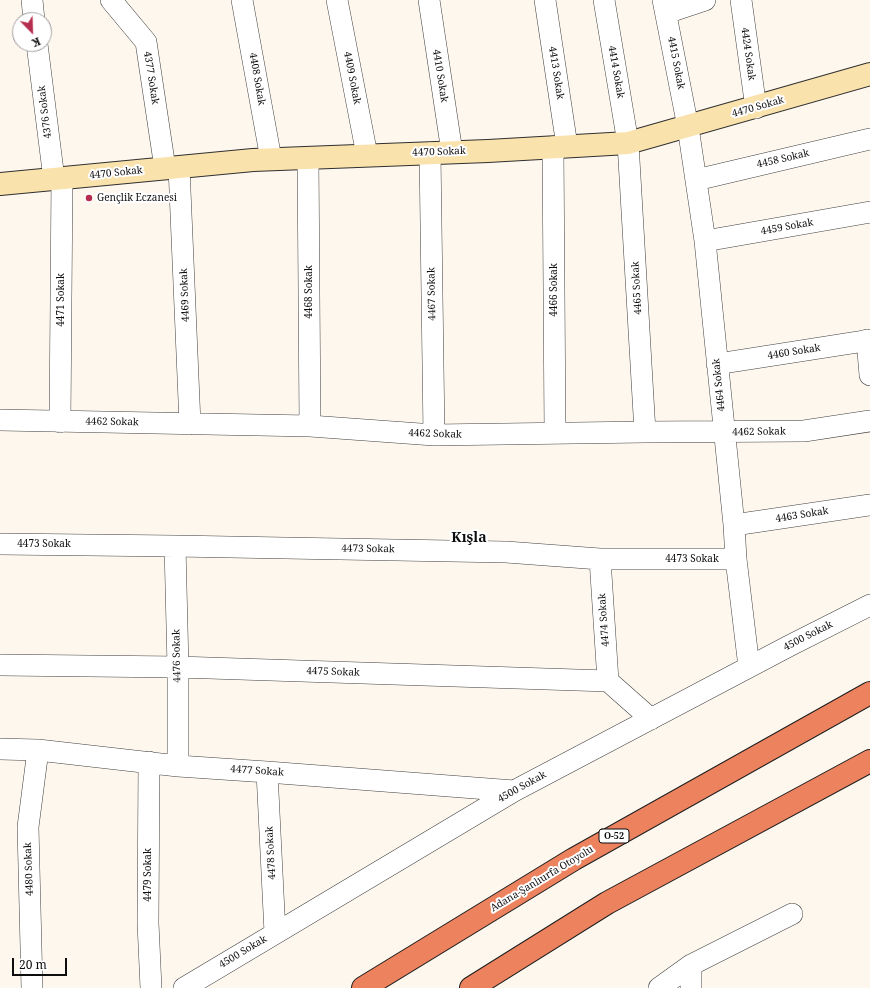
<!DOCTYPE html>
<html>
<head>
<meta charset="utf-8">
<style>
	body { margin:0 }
	#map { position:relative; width:870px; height:988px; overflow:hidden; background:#fef7ee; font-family:"Noto Serif",serif }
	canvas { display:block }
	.north { position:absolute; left:12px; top:12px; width:40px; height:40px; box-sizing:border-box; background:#fff; border:1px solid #9e9e9e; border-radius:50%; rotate:157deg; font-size:11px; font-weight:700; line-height:16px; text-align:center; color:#0d0d0d }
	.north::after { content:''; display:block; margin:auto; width:14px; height:18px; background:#b52d4f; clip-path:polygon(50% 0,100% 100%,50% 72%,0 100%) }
	.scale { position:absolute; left:12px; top:958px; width:55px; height:18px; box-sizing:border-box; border:2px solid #0d0d0d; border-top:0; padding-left:5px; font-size:12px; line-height:14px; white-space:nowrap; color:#0d0d0d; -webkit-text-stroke:3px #fff; paint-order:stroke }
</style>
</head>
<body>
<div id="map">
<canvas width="870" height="988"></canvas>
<div class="north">K</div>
<div class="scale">20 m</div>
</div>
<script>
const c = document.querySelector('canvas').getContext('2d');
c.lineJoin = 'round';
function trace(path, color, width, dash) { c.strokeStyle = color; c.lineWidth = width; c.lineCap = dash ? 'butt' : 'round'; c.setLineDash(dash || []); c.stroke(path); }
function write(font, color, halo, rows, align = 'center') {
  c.font = font + ' "Noto Serif",serif'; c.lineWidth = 4; c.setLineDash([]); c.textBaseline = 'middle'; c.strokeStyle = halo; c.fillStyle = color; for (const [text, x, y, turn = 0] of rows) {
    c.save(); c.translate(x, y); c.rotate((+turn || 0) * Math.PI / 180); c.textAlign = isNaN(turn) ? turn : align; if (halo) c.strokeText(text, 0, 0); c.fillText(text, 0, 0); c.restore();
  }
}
const street = new Path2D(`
	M32,0L34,20
	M111,0L146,42L165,168
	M242,0L271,159
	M337,0L367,155
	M429,0L452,152
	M545,0L567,146
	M604,0L628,143L645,432
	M663,0L688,127L705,241L734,525L736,559L749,667
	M741,0L756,108
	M666,13L705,0
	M37,44L54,179
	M553,147L555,433
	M430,153L434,435
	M308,158L310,426
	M179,167L190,424
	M696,180L870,139
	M705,241L870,212
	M867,340L870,375
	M717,364L870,340
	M0,420L310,426L434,435L645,432L804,431L870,421
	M60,422L62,178
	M734,525L870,505
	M0,544L175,546L506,552L600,559H736
	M175,546L178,667V766
	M600,559L608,681
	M0,665L178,667L608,681L651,719
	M0,749L38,750L178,766L267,772L514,791
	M149,762L148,923L151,988
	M267,772L275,933
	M691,965V988
	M32,988L28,827L38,750
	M184,988L514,791L789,646L870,605
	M659,988L691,965L792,914`);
const secondary = new Path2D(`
	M0,184L253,160L488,151L628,143L870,74`);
const highway = new Path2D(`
	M363,988L574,859L870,693
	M471,988L607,903L870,761`);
trace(street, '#404040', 22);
trace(secondary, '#2f2f2f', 24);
trace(highway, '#1e1e1e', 24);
trace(street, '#fff', 21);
trace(secondary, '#fae2ad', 22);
trace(highway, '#ec825e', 22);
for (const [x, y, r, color] of [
	[89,198,4,"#b52d4f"]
]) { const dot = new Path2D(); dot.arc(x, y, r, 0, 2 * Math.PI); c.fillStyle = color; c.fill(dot); trace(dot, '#fff', 1.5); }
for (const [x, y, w] of [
	[614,836,30]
]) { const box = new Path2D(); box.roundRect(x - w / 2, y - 7, w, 14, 3); c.fillStyle = '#fff'; c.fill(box); trace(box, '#0d0d0d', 1); }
write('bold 9px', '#0d0d0d', null, [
	["O-52",614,836]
]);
write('10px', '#0d0d0d', '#fff', [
	["4424 Sokak",748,54,82],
	["4415 Sokak",676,63,79],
	["4414 Sokak",616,72,80],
	["4413 Sokak",556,73,81],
	["4410 Sokak",440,76,81],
	["4377 Sokak",151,78,81],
	["4409 Sokak",352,78,79],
	["4408 Sokak",257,79,80],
	["4470 Sokak",758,107,-16],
	["4376 Sokak",45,112,-97],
	["4470 Sokak",439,152,-2],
	["4458 Sokak",783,159,-13],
	["4470 Sokak",116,173,-6],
	["4459 Sokak",787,227,-10],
	["4465 Sokak",637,288,-93],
	["4466 Sokak",554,290,-90],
	["4468 Sokak",309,292,-90],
	["4467 Sokak",432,294,-91],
	["4469 Sokak",185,295,-92],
	["4471 Sokak",61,300,-90],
	["4460 Sokak",794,352,-9],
	["4464 Sokak",719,385,-96],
	["4462 Sokak",112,422,1],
	["4462 Sokak",759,432,-1],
	["4462 Sokak",435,434,2],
	["4463 Sokak",802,515,-9],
	["4473 Sokak",44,544],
	["4473 Sokak",368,549,1],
	["4473 Sokak",692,559],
	["4474 Sokak",604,620,-94],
	["4500 Sokak",808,636,-27],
	["4476 Sokak",177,656,-91],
	["4475 Sokak",333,672,2],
	["4477 Sokak",257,771,4],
	["4500 Sokak",522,787,-29],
	["4478 Sokak",271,853,-93],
	["4480 Sokak",29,869,-92],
	["4479 Sokak",148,875,-90],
	["Adana-Şanlıurfa Otoyolu",542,879,-31],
	["4500 Sokak",243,952,-31]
]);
write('10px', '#0d0d0d', '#fff', [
	["Gençlik Eczanesi",97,198]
], 'left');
write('bold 14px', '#0d0d0d', '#fff', [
	["Kışla",469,538]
]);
</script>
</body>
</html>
